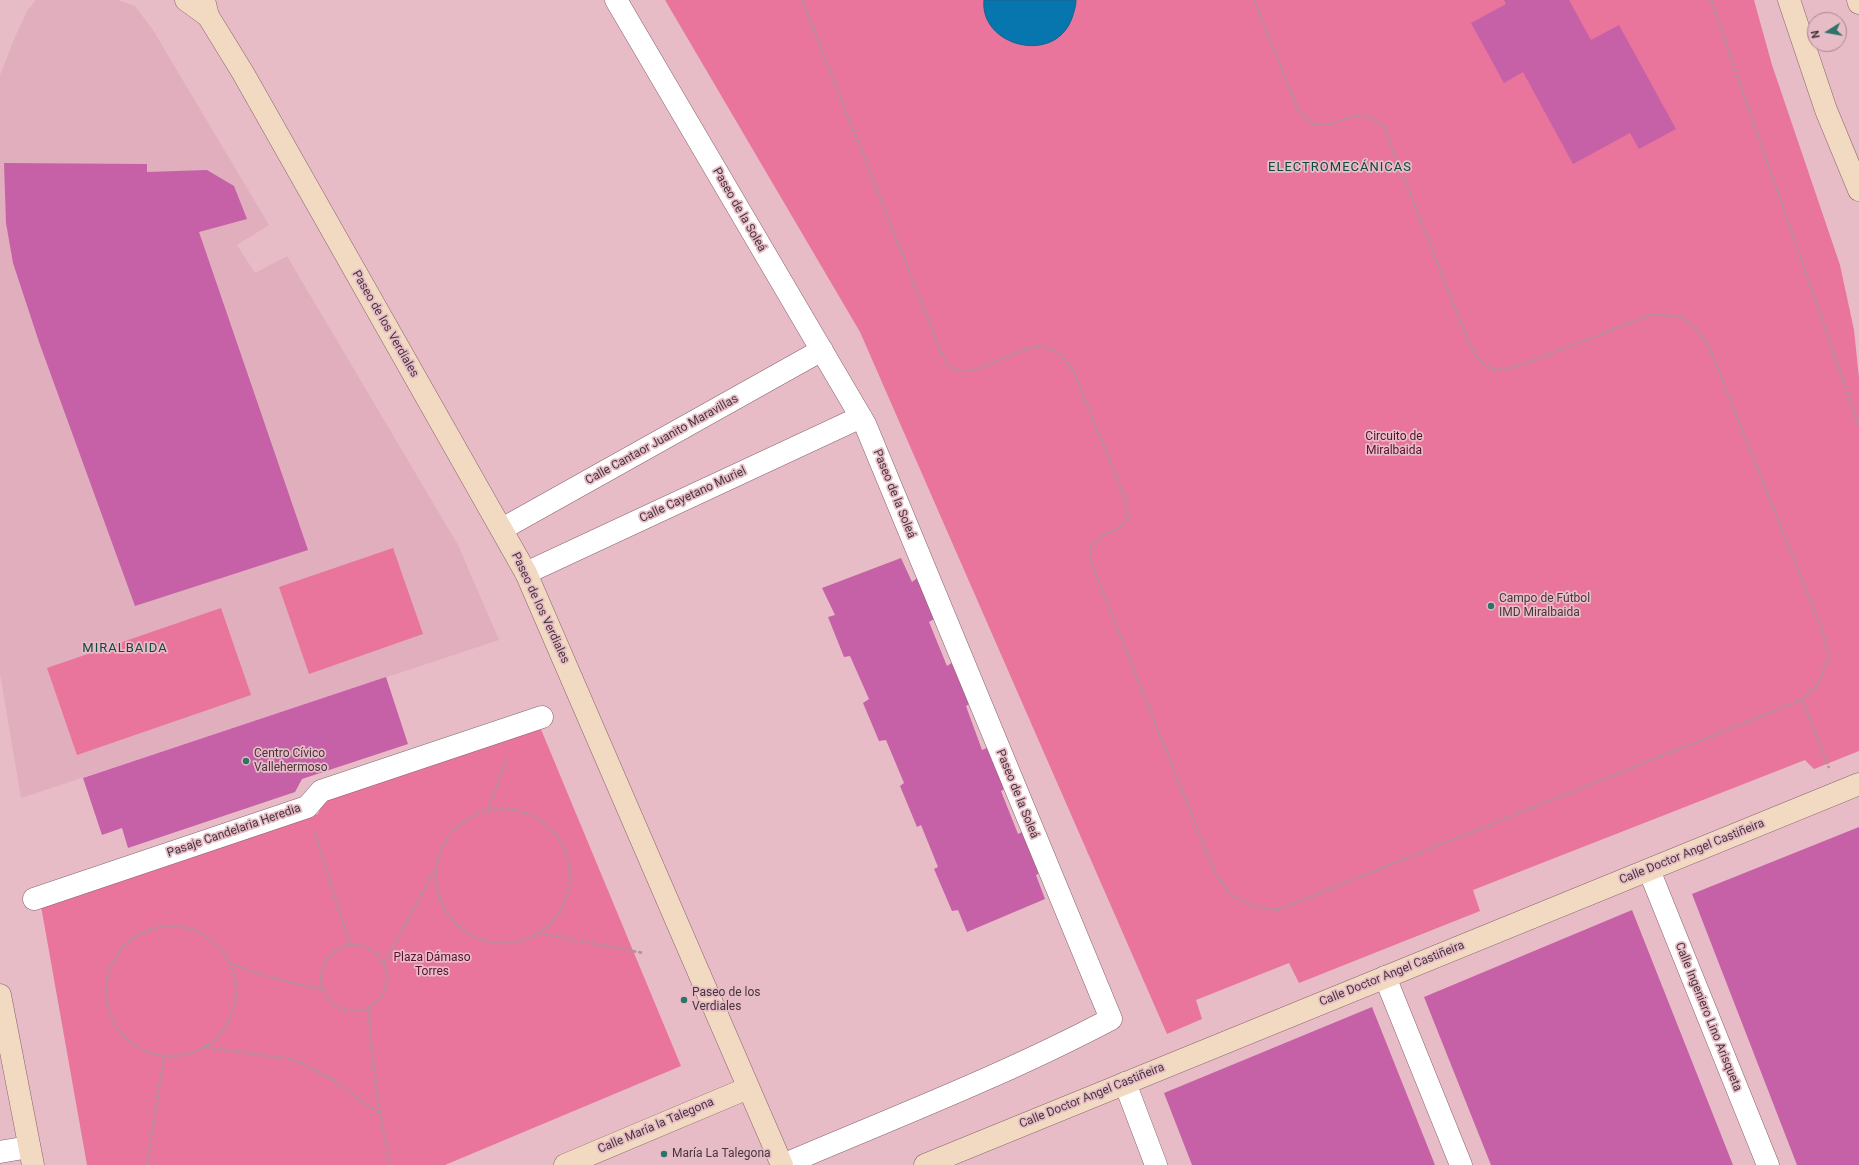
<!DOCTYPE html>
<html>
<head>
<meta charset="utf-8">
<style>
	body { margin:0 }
	#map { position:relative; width:1859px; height:1165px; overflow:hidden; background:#e7bcc7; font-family:Roboto,sans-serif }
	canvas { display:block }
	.north { position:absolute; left:1807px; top:12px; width:40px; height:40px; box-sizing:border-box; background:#e7bcc7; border:1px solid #a7868f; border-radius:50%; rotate:259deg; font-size:11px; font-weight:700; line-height:16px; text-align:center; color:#47363b }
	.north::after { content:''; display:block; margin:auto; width:14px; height:18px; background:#2e7367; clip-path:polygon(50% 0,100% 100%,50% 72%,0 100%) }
</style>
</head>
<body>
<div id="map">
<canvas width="1859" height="1165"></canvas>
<div class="north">N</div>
</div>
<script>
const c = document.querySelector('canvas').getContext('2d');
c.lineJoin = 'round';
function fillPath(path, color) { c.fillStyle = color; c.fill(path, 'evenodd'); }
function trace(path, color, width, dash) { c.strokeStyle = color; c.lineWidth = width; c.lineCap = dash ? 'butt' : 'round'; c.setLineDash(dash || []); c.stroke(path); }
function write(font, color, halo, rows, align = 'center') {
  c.font = font + ' Roboto,sans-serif'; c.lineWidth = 3.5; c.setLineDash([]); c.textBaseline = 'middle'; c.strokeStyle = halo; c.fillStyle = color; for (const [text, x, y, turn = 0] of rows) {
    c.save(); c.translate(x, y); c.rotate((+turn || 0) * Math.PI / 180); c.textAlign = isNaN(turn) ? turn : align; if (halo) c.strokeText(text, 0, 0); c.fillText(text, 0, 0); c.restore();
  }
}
fillPath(new Path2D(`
	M36,0H118L135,6L153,30L269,225L237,245L255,273L287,256L458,545L499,640L21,798L0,674V75L15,37L27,11Z`), '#e1aebd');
fillPath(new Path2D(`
	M665,0H1754L1772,65L1840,265L1854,330L1859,378V751L1814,769L1805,760L1473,890L1480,911L1299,983L1289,963L1196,1000L1202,1019L1167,1034L860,332Z
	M393,548L423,634L309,674L279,587Z
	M221,608L251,695L77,755L47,668Z
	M540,727L681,1066L445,1165H87L41,906L318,814L323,801Z`), '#e9749c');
const water = new Path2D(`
	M984,0H1076C1076,6 1074,12 1072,18C1055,66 979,46 984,0Z`);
fillPath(water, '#0776ae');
trace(water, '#1a638c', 1);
fillPath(new Path2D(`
	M1504,0H1569L1591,40L1619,25L1676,129L1639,149L1630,133L1573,164L1523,72L1504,83L1471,23L1506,4Z
	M4,163L147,164V172L207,170L234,186L247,219L199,232L308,550L135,606L39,342L13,263L6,223Z
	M901,558L912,582L917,578L934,619L929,622L947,666L953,662L971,703L966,706L982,750L989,747L1006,788L1001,791L1018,834L1024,831L1040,873L1036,875L1045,899L967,932L958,910L952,911L934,869L938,867L921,825L917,827L900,786L904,783L886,740L879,741L863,703L869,699L850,656L844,657L828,617L835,615L822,588Z
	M386,677L408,744L302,779L295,792L128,848L122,828L102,835L83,778Z
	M1859,827V1165H1797L1692,894Z
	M1632,910L1733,1165H1491L1424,997Z
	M1372,1007L1435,1165H1192L1164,1093Z`), '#c661a7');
const street = new Path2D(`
	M616,0L865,424L1111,1019C1005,1075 893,1118 783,1165
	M502,529L822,350
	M526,573L861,417
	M1649,870L1768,1165
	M34,899L307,807L321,791L542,717
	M1385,977L1461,1165
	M1125,1083L1156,1165
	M0,1152L29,1147`);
const secondary = new Path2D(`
	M186,0L208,16
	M204,0L208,16L243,73L526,573L782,1165
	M1789,0L1826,110L1859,190
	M1858,0L1859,3
	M0,995L33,1165
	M565,1165L748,1088
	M925,1165L1859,784`);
trace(street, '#89626d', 23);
trace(secondary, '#89626d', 23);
trace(new Path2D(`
	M802,0L941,352C944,356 946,363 949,366C972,385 1016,343 1045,347C1057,349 1066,361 1073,370L1125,498L1128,518L1119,528L1100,537L1091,547L1090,560L1215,873L1231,895L1253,906L1277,910L1794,703L1802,699L1819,683L1829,656L1822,630L1709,347L1698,330L1681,317L1653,314L1516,367C1489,372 1486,370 1471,348L1383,125L1368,116H1353L1331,124L1314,125L1298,110L1254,0
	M1711,0L1859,426
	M1802,699L1829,768
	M436 876a67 67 0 1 1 134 0a67 67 0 1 1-134 0Z
	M488,810L507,757
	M315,833L350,945
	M106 991a65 65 0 1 1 130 0a65 65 0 1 1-130 0Z
	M538,933L643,953
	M321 978a33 33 0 1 1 66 0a33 33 0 1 1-66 0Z
	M231,964L266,976L324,990
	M384,964L435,870
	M369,1008C371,1062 379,1113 390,1165
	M205,1047L296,1060L330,1078L380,1114
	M147,1165L164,1055`), '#b4919b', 2.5, [4, 2]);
trace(street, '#fff', 22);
trace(secondary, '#f1d9c2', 22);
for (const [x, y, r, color] of [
	[1491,606,4,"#2e7367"],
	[246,761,4,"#2e7367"],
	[684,1000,4,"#2e7367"],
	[664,1154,4,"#2e7367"]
]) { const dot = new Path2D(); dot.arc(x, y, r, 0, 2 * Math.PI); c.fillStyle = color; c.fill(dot); trace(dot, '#e7bcc7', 1.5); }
write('12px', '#47363b', '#e7bcc7', [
	["Paseo de la Soleá",739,210,60],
	["Paseo de los Verdiales",385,324,60],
	["Calle Cantaor Juanito Maravillas",662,440,-29],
	["Paseo de la Soleá",894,494,68],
	["Calle Cayetano Muriel",693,495,-25],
	["Paseo de los Verdiales",540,608,65],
	["Paseo de la Soleá",1017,794,68],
	["Pasaje Candelaria Heredia",234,831,-19],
	["Calle Doctor Angel Castiñeira",1692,852,-22],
	["Calle Doctor Angel Castiñeira",1392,974,-22],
	["Calle Ingeniero Lino Arisqueta",1708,1017,68],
	["Calle Doctor Angel Castiñeira",1092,1096,-22],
	["Calle María la Talegona",656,1126,-23]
]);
write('12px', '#5a0f2f', '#e7bcc7', [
	["Circuito de",1394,437],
	["Miralbaida",1394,451],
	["Plaza Dámaso",432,958],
	["Torres",432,972]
]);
write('12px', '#47363b', '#e7bcc7', [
	["Campo de Fútbol",1499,599],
	["IMD Miralbaida",1499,613],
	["Centro Cívico",254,754],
	["Vallehermoso",254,768],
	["Paseo de los",692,993],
	["Verdiales",692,1007],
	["María La Talegona",672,1154]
], 'left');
c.letterSpacing = '1px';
write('13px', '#0f4940', '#e7bcc7', [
	["ELECTROMECÁNICAS",1340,168],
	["MIRALBAIDA",125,649]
]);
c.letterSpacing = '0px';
</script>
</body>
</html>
